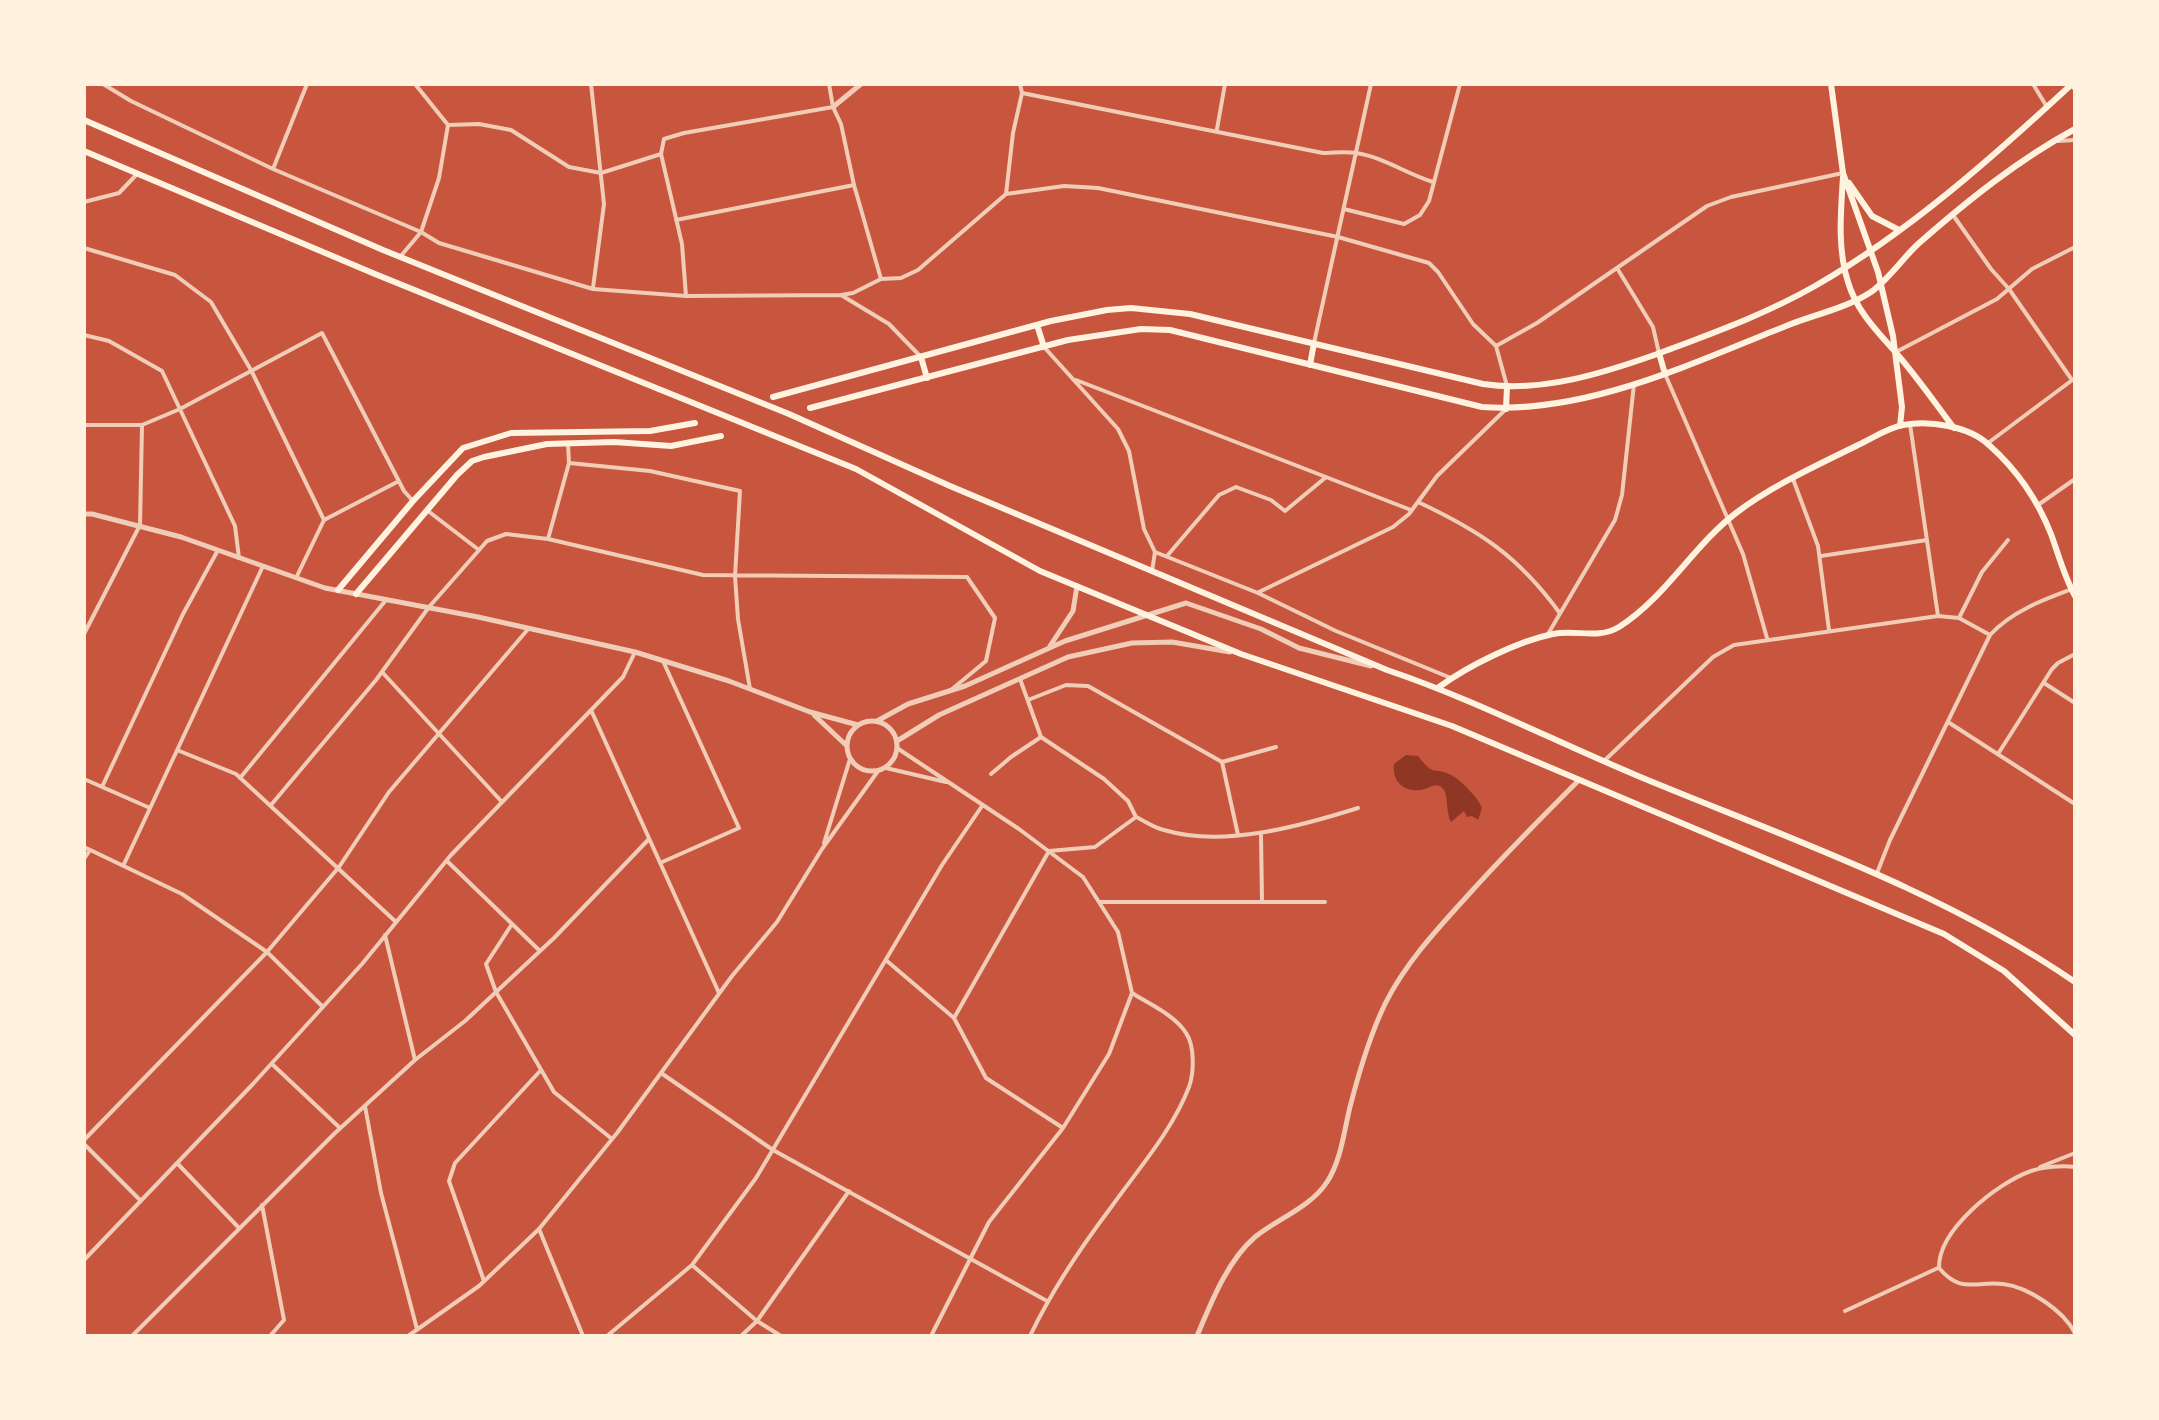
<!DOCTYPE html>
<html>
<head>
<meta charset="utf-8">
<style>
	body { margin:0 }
	#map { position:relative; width:2159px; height:1420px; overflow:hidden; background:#c8553d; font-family:Inter,sans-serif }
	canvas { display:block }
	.frame { position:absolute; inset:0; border:86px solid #fff3e0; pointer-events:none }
</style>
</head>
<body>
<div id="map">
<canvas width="2159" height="1420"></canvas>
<div class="frame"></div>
</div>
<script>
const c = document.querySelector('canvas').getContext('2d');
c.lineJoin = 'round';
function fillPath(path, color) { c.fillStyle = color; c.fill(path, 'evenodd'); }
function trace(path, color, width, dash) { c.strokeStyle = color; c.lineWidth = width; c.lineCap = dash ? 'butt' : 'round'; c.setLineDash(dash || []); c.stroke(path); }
fillPath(new Path2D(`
	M1406,755L1418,756C1435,778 1433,766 1451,775C1460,779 1480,800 1482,808L1478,820L1472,816L1467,817L1464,811L1451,822C1446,813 1448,796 1444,790C1437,780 1429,789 1421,790C1404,792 1392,782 1394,764Z`), '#8f3625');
trace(new Path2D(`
	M103,84L131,101L273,169L421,232L439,243L593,289L686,296L841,295L853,293L881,279L901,278L918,270L1006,194L1013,133L1022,93L1020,84
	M415,84L448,125
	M591,84L604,204L593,288
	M829,84L833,107L841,124L854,185L881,279
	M2033,84L2047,107
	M1022,93L1323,153C1334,153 1345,151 1356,153C1383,157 1407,174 1433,182
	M448,125L479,124L511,130L569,167L601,173L661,154
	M1217,129L1225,84
	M2058,141L2075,140
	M273,169L307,84
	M1006,194L1064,186L1098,188L1338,237L1429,263L1438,272L1473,324L1496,346L1507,386
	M84,202L119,193L137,174
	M1344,209L1404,224L1420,215L1429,201L1460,84
	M1953,215L1991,269L2009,289L2072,380
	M676,220L854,185
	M84,248L175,275L211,302L251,370L324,520L296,578
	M400,257L421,232L439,178L448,125
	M1617,268L1653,327L1659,353
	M841,295L889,324L921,357
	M686,296L682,244L661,154L664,139L684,133L833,107
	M84,335L109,341L162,371L235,526L239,558
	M1314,343L1371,84
	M1496,346L1537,323L1707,206L1731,197L1843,173
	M1044,347L1118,429L1129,451L1144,529L1155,552L1152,571
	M1896,352L1997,299L2032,269L2075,247
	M1665,374L1743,554L1767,638
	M1076,380L1411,510
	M1910,424L1938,616
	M84,425H142L180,409L322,333L404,491L413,501
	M1988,443L2075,378
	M569,463L650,471L740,491L735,576L738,619L750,689
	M1793,479L1818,546L1829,630
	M1418,502C1480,531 1518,556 1559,612
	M2038,505L2075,479
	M428,511L479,550
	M324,520L399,481
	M548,539L569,463L568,444
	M1155,552L1258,593L1336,631L1451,678
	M1167,556L1219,495L1236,487L1271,500L1285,511L1325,478
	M1821,556L1927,540
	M1259,592L1393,527L1409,514L1437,476L1506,409
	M1959,618L1982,572L2008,540
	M84,634L140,525L142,426
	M1548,634L1615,520L1622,495L1634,384
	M382,672L502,802
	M1020,679L1041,737L1104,779L1128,801L1136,817
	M2044,683L2075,703
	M1028,700L1066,685L1088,686L1222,762L1238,835
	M591,710L719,993
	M1948,722L2075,804
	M897,748L1019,829L1083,877L1118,932L1132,993L1109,1054L1063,1128L989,1222L931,1336
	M177,750L236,774L396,922
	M1998,754L2052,669L2058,663L2075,654
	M1604,761L1713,657L1734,645L1938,616L1959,618L1990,635
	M1222,762L1276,747
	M886,768L946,782
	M991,774L1011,757L1041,737
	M240,778L386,600
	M84,779L150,808
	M102,787L183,614L218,550
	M271,805L376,680L429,607L487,541L506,534L548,539L703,575L967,577L995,618L986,661L951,690
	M1261,834L1262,902
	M824,843L850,759
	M84,847L182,894L267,952L323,1007
	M84,859L90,850
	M447,861L540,951
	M660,863L739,828L663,661
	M124,864L263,566
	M1877,873L1890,840L1990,635C2012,611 2045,599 2075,588
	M1099,902H1325
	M512,924L486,964L496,992L554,1092L612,1139
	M385,935L415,1060
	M887,961L954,1018L986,1078L1063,1128
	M954,1018L1049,851L1095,847L1136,817C1145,821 1154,828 1164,830C1223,848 1301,826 1358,808
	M272,1064L340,1128
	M661,1073L773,1150L1047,1301
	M365,1106L381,1193L417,1329
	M84,1140L267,952L339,867L389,792L529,628
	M84,1144L141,1201
	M177,1163L239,1228
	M2040,1167L2075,1153
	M2075,1167C2062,1165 2043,1167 2031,1171C1997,1183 1938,1230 1939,1268C1961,1294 1974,1281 2003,1284C2028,1287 2063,1310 2075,1333
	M262,1205L284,1320L270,1336
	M539,1229L583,1336
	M84,1260L252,1085L362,964L451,855L623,677L635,652
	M692,1265L757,1321L781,1336
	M484,1281L449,1181L455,1163L541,1070
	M1845,1311L1938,1268
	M132,1336L335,1133L415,1060L465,1021L554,938L649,839
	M408,1336L479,1286L539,1229L617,1133L732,976L777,922L822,849L878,771
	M607,1336L692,1265L756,1178L942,865L982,806
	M741,1336L757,1321L849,1191
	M1030,1336C1052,1290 1081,1247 1112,1206C1139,1168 1172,1131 1189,1087C1194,1073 1195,1046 1186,1033C1175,1015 1149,1004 1132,993`), '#f1ccb7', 4);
trace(new Path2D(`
	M833,107L861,84
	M84,514H92L181,537L325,588L478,617L635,652L729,681L810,712L858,725
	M1050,646L1073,611L1077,586
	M814,715L847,746
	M847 746a25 25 0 1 1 50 0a25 25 0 1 1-50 0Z
	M877,721L908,704L965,686L1065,641L1186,603L1261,629L1299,648L1371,666
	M897,741L939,715L1068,657L1132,643L1172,642L1230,652
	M1197,1336C1211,1303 1227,1261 1255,1237C1277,1219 1311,1207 1327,1182C1341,1161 1344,1131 1350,1107C1359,1072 1369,1037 1385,1004C1406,962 1439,927 1470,893C1505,854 1542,817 1579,780`), '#f1ccb7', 5);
trace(new Path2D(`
	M1831,84L1843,173L1878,272L1893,336L1902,407L1900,426
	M84,120L383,250L789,414L950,486L1387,670C1473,699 1554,741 1638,776C1787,838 1941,890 2075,982
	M84,151L375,274L856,469L1040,571L1241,654L1452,726L1944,934L2004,971L2075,1035
	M1843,177C1841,211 1837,248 1848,282C1857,312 1877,331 1897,354C1917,377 1935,403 1954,428
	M1849,183L1872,216L1899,230
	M1037,325L1044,347
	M1659,353L1665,374
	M921,357L927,378
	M1310,365L1314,343
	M773,397L1051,321L1107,310L1131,308L1190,314L1483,384C1542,393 1604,373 1660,353C1713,333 1766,314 1815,286C1909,232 1993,157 2072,84
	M810,408L1068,340L1141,329L1170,330L1482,407C1587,414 1690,364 1786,326C1813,315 1847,308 1871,292C1888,280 1902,259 1918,244C1967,201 2018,160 2075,129
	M1506,409L1507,387
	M338,590L413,501L463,448L511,433L650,431L695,423
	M356,594L457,475L472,461L484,457L547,444L614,442L671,446L721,436
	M1439,687C1468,666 1518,641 1553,634C1576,629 1597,640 1619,627C1665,598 1693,546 1736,513C1773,485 1818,465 1858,445C1873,438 1887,428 1903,425C1929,420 1969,426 1989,445C2016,469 2038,501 2051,534C2059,556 2064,576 2075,596`), '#fff3e0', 6);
trace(new Path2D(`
	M2072,84L2075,87`), '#fff3e0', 7);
</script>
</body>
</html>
